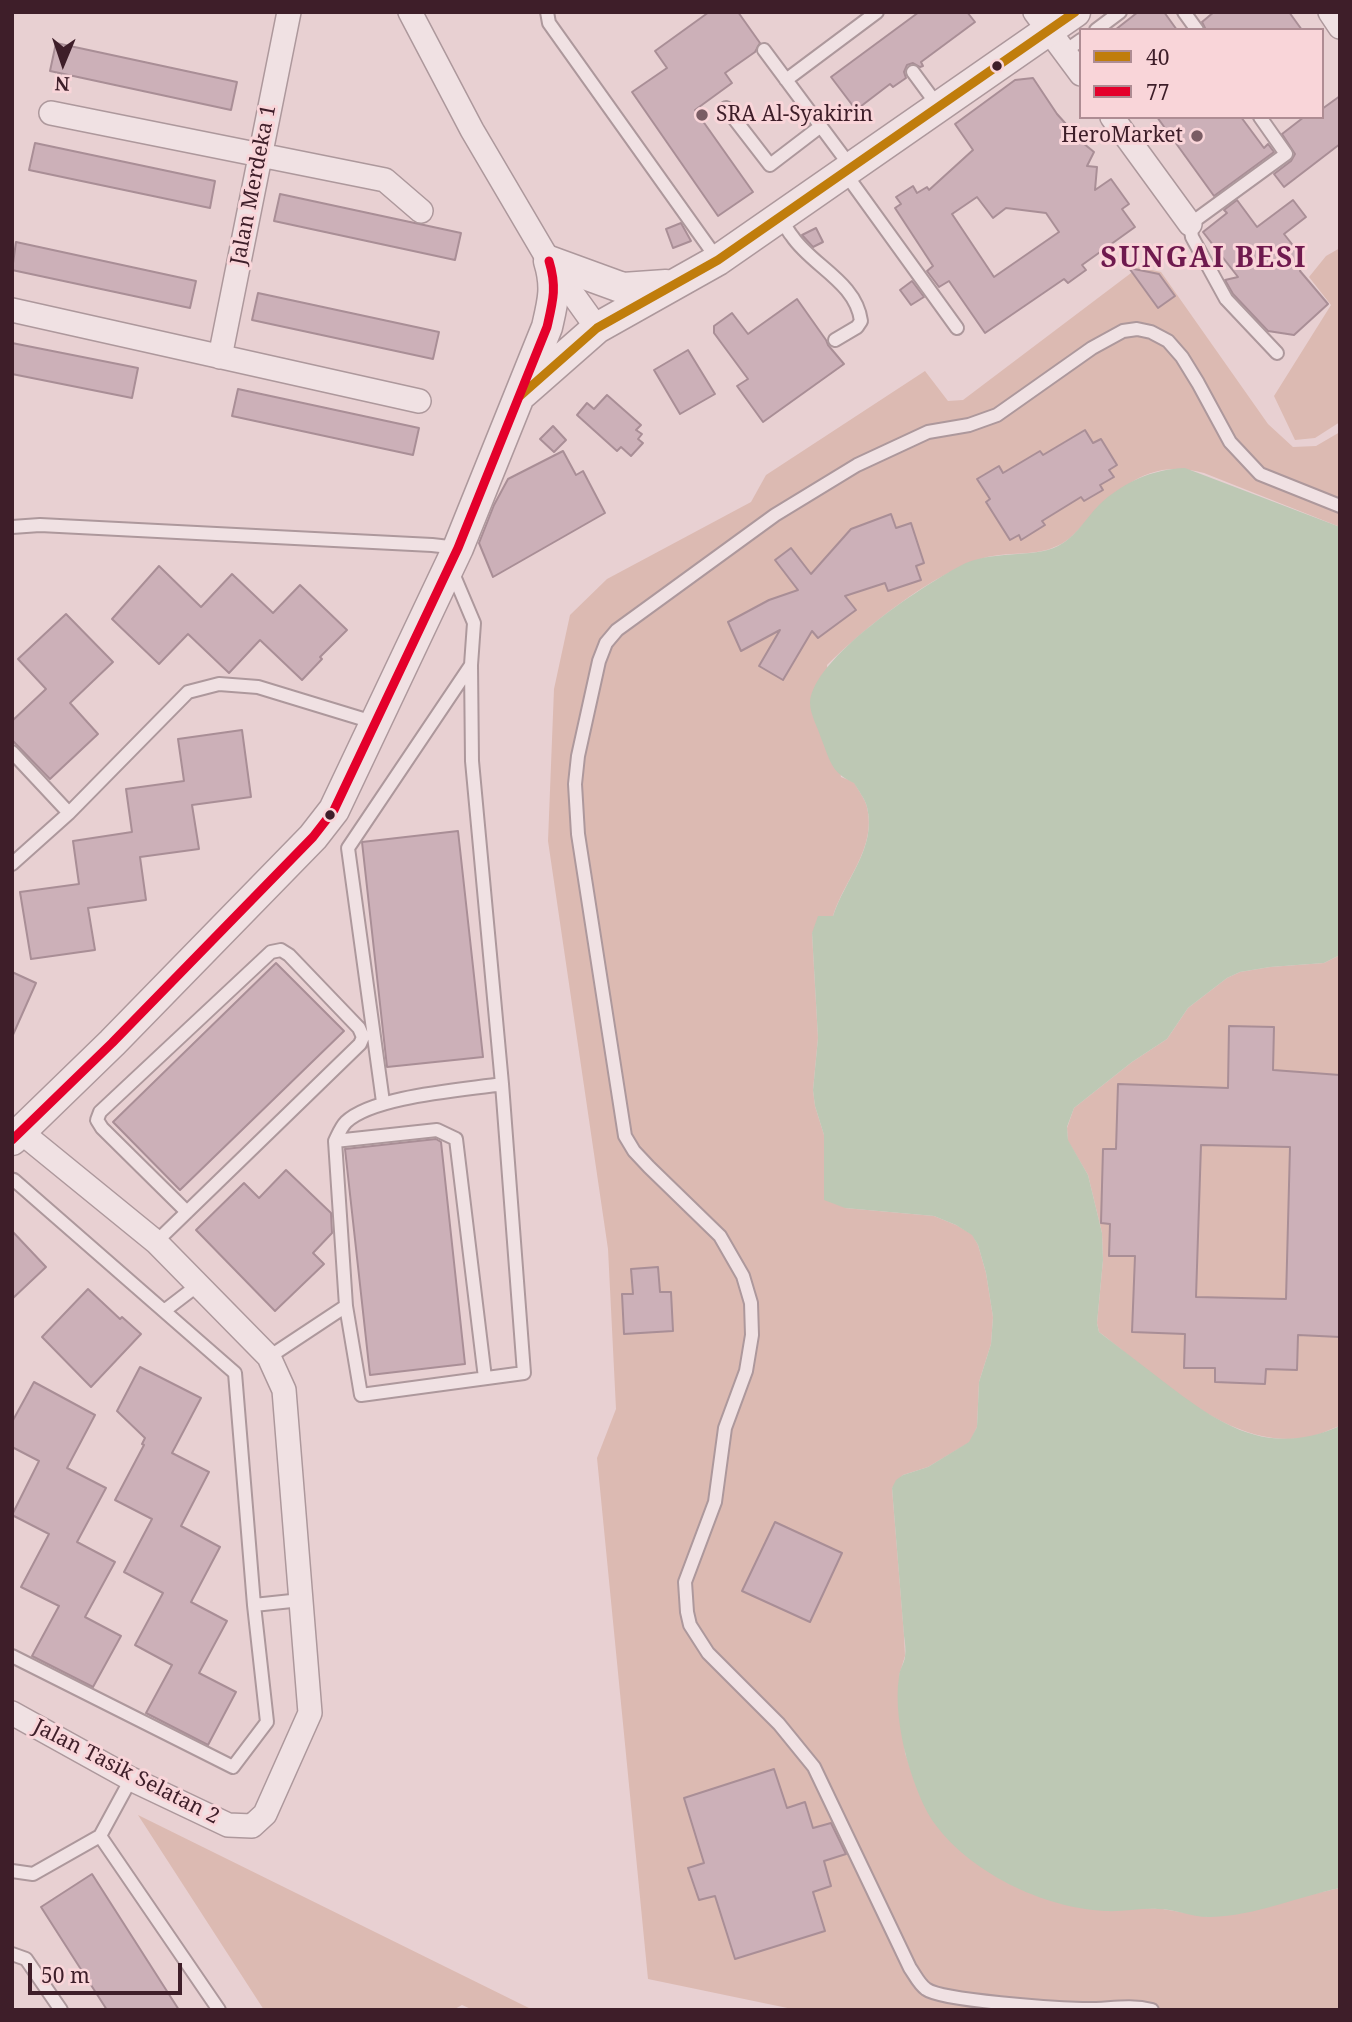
<!DOCTYPE html>
<html>
<head>
<meta charset="utf-8">
<style>
	body { margin:0 }
	#map { position:relative; width:1352px; height:2022px; overflow:hidden; background:#e8d0d2; font-family:"Noto Serif",serif }
	canvas { display:block }
	.frame { position:absolute; inset:0; border:14px solid #3e1e29; pointer-events:none }
	.legend { position:absolute; left:1079px; top:28px; width:245px; height:91px; box-sizing:border-box; background:#f9d5d9; border:2px solid #ae8c93; margin:0; padding:9px 12px; list-style:none; font-size:21px; color:#3e1e29 }
	.legend li { display:flex; align-items:center; gap:14px; height:35px }
	.legend b { width:35px; border:2px solid #ae8c93 }
	.north { position:absolute; left:28px; top:28px; width:70px; height:70px; -webkit-text-stroke:5px #f9d5d9; paint-order:stroke; rotate:182deg; font-size:19px; font-weight:700; line-height:28px; text-align:center; color:#3e1e29 }
	.north::after { content:''; display:block; margin:auto; width:24px; height:32px; background:#3e1e29; clip-path:polygon(50% 0,100% 100%,50% 72%,0 100%) }
	.scale { position:absolute; left:28px; top:1963px; width:154px; height:32px; box-sizing:border-box; border:4px solid #3e1e29; border-top:0; padding-left:9px; font-size:21px; line-height:24px; white-space:nowrap; color:#3e1e29; -webkit-text-stroke:5px #f9d5d9; paint-order:stroke }
</style>
</head>
<body>
<div id="map">
<canvas width="1352" height="2022"></canvas>
<div class="frame"></div>
<ul class="legend">
<li><b style="height:9px;background:#c07d0c"></b>40</li>
<li><b style="height:9px;background:#e4002b"></b>77</li>
</ul>
<div class="north">N</div>
<div class="scale">50 m</div>
</div>
<script>
const c = document.querySelector('canvas').getContext('2d');
c.lineJoin = 'round';
function fillPath(path, color) { c.fillStyle = color; c.fill(path, 'evenodd'); }
function trace(path, color, width, dash) { c.strokeStyle = color; c.lineWidth = width; c.lineCap = dash ? 'butt' : 'round'; c.setLineDash(dash || []); c.stroke(path); }
function write(font, color, halo, rows, align = 'center') {
  c.font = font + ' "Noto Serif",serif'; c.lineWidth = 6; c.setLineDash([]); c.textBaseline = 'middle'; c.strokeStyle = halo; c.fillStyle = color; for (const [text, x, y, turn = 0] of rows) {
    c.save(); c.translate(x, y); c.rotate((+turn || 0) * Math.PI / 180); c.textAlign = isNaN(turn) ? turn : align; if (halo) c.strokeText(text, 0, 0); c.fillText(text, 0, 0); c.restore();
  }
}
fillPath(new Path2D(`
	M1340,248V422L1315,438L1295,440L1274,396L1331,305L1309,277L1326,256Z
	M1139,267L1161,272L1268,424L1293,447L1316,446L1340,432V527L1204,473C1150,458 1120,487 1085,523C1076,532 1069,541 1057,546C1035,557 1007,551 984,558C931,574 867,626 827,665L841,777L854,782C858,790 865,799 867,807C877,848 844,880 833,916L827,917L812,933L818,1038L813,1090L815,1106L824,1135L825,1153L845,1208L934,1216L956,1225L972,1234L978,1245L986,1273L993,1317L991,1344L979,1382L977,1427L970,1442L928,1467L903,1475L892,1488L904,1635L905,1656L899,1676L905,1753L921,1797L1139,1908L1163,1909L1209,1917L1340,1888V2010H797L648,1979L597,1458L616,1409L608,1249L548,841L554,689L570,615L607,579L751,502L766,475L925,371L948,401L963,400Z
	M1340,955V1426C1330,1429 1320,1435 1309,1437C1230,1452 1157,1376 1099,1332L1097,1323L1103,1260L1102,1233L1088,1175L1068,1141L1067,1128L1074,1108L1132,1062L1167,1039L1188,1008L1227,978L1240,972L1270,967L1324,963Z
	M138,1815L533,2010H473L462,2005L453,2010H264Z`), '#dcbab2');
fillPath(new Path2D(`
	M1185,468L1340,527V955L1324,963L1270,967L1240,972L1227,978L1188,1008L1167,1039L1132,1062L1074,1108L1067,1127L1068,1140L1088,1175L1102,1233L1103,1260L1097,1323L1099,1332C1122,1350 1145,1367 1168,1385C1223,1427 1270,1457 1340,1426V1888C1297,1897 1254,1916 1211,1917C1193,1918 1176,1909 1158,1909C1140,1908 1123,1912 1105,1911C1043,1908 968,1872 932,1820C920,1801 912,1777 906,1756C900,1733 895,1701 899,1677C899,1670 904,1664 905,1657C906,1650 905,1642 904,1636L892,1488L896,1480L903,1475L928,1467L969,1442L977,1427L979,1382L991,1344L993,1317L986,1273L978,1245L972,1235L956,1225L934,1216L845,1208L824,1200V1135L815,1106L813,1090L818,1038L812,933L818,916H833C845,879 877,848 867,807C865,799 858,790 854,783C831,773 830,760 821,738C818,728 810,714 810,703C812,658 922,586 960,566C991,549 1032,559 1058,546C1077,536 1085,519 1099,505C1123,482 1153,469 1185,468Z`), '#bdc8b4');
const building = new Path2D(`
	M709,12H738L760,43L755,52L725,73L732,83L695,110L753,192L718,216L632,92L667,68L655,51Z
	M919,12H967L975,22L921,62L923,66L920,67L913,63L907,65L904,72L906,78L893,87L890,84L856,110L831,77Z
	M1138,12H1164L1177,30H1115Z
	M1214,12H1289L1302,30H1206L1202,22Z
	M56,43L237,82L231,110L50,71Z
	M1033,78L1057,114L1083,143L1094,152L1087,166L1097,167L1095,190L1111,179L1129,204L1122,209L1135,227L1082,265L1086,270L1068,283L1064,279L985,333L949,281L939,287L927,271L933,266L895,208L901,204L896,197L913,186L917,193L927,187L929,190L973,150L955,124L1015,80ZM977,197L993,218L1006,208L1046,213L1059,232L994,277L952,214Z
	M1340,96V144L1284,187L1274,174L1291,161L1295,154L1282,134L1304,117H1322V109Z
	M1157,117H1241L1264,148L1268,144L1274,152L1214,196Z
	M35,143L215,181L210,208L29,170Z
	M280,194L461,233L455,260L274,221Z
	M1237,200L1257,227L1293,200L1306,217L1284,234L1303,258L1300,271L1328,304L1294,335L1268,331L1233,294L1225,280L1238,277L1203,232L1227,213L1224,210Z
	M681,223L691,241L673,248L666,229Z
	M816,228L823,242L813,247L802,235Z
	M16,242L196,281L190,308L12,270Z
	M1129,268L1159,274L1175,296L1158,308Z
	M912,281L924,297L911,305L900,290Z
	M258,293L439,332L433,359L252,320Z
	M797,299L826,340L828,345L844,364L763,422L737,386L748,379L714,333V326L732,313L748,334Z
	M12,343L138,368L132,398L12,374Z
	M688,350L715,394L680,414L654,370Z
	M238,389L419,428L413,455L232,416Z
	M607,395L641,425L636,430L642,434L638,439L643,443L631,456L621,447L617,451L577,415L587,403L594,409Z
	M553,426L566,440L554,452L540,439Z
	M1085,430L1093,443L1101,439L1117,465L1109,470L1114,477L1100,485L1103,490L1084,501L1081,497L1042,521L1045,525L1021,540L1019,535L1010,540L986,502L990,499L977,479L999,466L1003,473L1040,451L1043,455Z
	M563,451L576,475L583,471L605,513L493,577L479,543L494,505L508,479Z
	M891,514L896,528L911,523L924,563L916,566L921,580L888,591L885,583L845,596L856,610L818,638L812,631L783,680L759,666L780,630L741,651L728,622L769,600L798,590L775,560L791,548L811,574L851,529Z
	M159,566L201,607L232,574L273,613L300,585L347,630L320,657L322,659L302,680L260,640L229,673L188,634L159,664L112,619Z
	M66,614L113,662L70,703L98,734L50,779L12,740V721L46,689L18,659Z
	M242,730L251,797L192,805L199,849L140,857L146,900L88,908L95,950L31,959L20,892L79,884L73,841L132,832L126,789L184,781L178,739Z
	M458,831L483,1057L387,1067L362,842Z
	M276,963L344,1031L180,1190L113,1122Z
	M12,972L36,983L12,1037Z
	M1229,1026L1274,1027L1273,1070L1340,1075V1337L1298,1335L1297,1370L1266,1369L1265,1384L1215,1382V1368H1184L1185,1334L1132,1332L1135,1256H1109L1110,1224L1101,1223L1103,1149H1116L1118,1084L1228,1088ZM1201,1145L1290,1147L1286,1299L1196,1297Z
	M436,1139L441,1142L465,1364L370,1375L345,1149Z
	M286,1170L331,1213L332,1233L313,1253L324,1264L275,1311L196,1230L244,1183L259,1198Z
	M12,1231L46,1267L12,1299Z
	M658,1267L660,1292H671L673,1331L624,1334L622,1294H633L631,1269Z
	M88,1289L120,1319L122,1317L141,1334L91,1387L42,1337Z
	M140,1367L201,1398L172,1453L209,1472L181,1526L220,1547L191,1602L227,1621L199,1673L236,1692L208,1745L146,1713L172,1665L135,1645L163,1593L124,1572L152,1519L115,1500L144,1445L142,1444L145,1438L117,1411Z
	M34,1382L95,1415L67,1468L106,1488L77,1542L115,1562L85,1617L121,1636L93,1687L32,1656L59,1606L21,1587L49,1534L12,1515L39,1461L12,1447V1422Z
	M775,1522L842,1553L810,1622L742,1591Z
	M774,1769L787,1808L805,1802L813,1828L831,1823L846,1854L824,1861L831,1886L813,1892L825,1931L735,1959L715,1896L699,1900L688,1868L704,1863L684,1798Z
	M92,1874L179,2010H107L41,1907Z`);
fillPath(building, '#ccb0b8');
trace(building, '#a98e96', 2);
const service = new Path2D(`
	M547,12L549,23L718,260
	M1184,12L1197,30
	M1096,30L1120,12
	M764,50L851,167
	M1064,52L1081,40
	M913,72L938,106
	M786,80L877,12
	M726,108L770,165L821,126
	M1260,117L1286,154L1190,224L1192,237L1226,299L1277,353
	M845,173L957,328
	M781,217C784,223 787,230 792,236C812,266 856,282 861,321L857,327L835,340
	M12,527L40,525L432,545L458,548
	M452,571L474,623L471,665L472,761L502,1084L524,1373L361,1395L346,1306L335,1141C338,1135 341,1127 346,1122C373,1096 463,1090 502,1084
	M12,752L69,813
	M12,864L69,813L188,692L219,684L258,687L376,723
	M383,1102L348,848L471,665
	M335,1141L437,1130L456,1139L485,1378
	M12,1181L14,1180L235,1373L254,1605L267,1722L233,1767L12,1656
	M156,1242L360,1044L363,1037L359,1028L289,955L281,950L271,952L100,1112L97,1120L102,1128L187,1212
	M164,1311L198,1285
	M269,1357L346,1306
	M254,1605L301,1600
	M100,1836L219,2010
	M12,1871L33,1874L100,1836L131,1779
	M12,1954L26,1959L61,2010
	M1152,2010C1128,2004 1106,2010 1082,2009C1057,2008 942,2001 926,1989C919,1984 915,1975 910,1968L814,1767L779,1724L708,1653L690,1625L687,1612L685,1582L715,1502L725,1428L746,1371L752,1335L751,1303L743,1276L720,1236L649,1167L634,1151L625,1136L578,834L575,784L578,756L599,661L606,643L617,630L775,515L857,465L928,432L969,425L997,415L1092,348L1123,331L1137,329L1151,332L1168,341L1182,357L1198,383L1230,442L1260,474L1340,506`);
const minor = new Path2D(`
	M410,12L472,130L549,261L597,328
	M1035,12L1081,74
	M1330,12L1340,27
	M51,113L385,180L421,211
	M1112,117L1190,224
	M12,310L419,401
	M220,357L289,12
	M12,1713L131,1779L228,1825L252,1826L265,1814L310,1713L284,1390L269,1357L156,1242L21,1132`);
const tertiary = new Path2D(`
	M549,261L623,288L666,285
	M523,393L597,328L718,260L1075,12
	M12,1140L112,1043L313,837L334,810L458,548L547,327C553,301 557,287 549,261`);
trace(service, '#ad989c', 16);
trace(minor, '#ad989c', 26);
trace(tertiary, '#ad989c', 33);
trace(service, '#f0e1e3', 12);
trace(minor, '#f0e1e3', 23);
trace(tertiary, '#f0e1e3', 30);
trace(new Path2D(`
	M520,396L597,328L718,260L1075,12`), '#c07d0c', 9);
trace(new Path2D(`
	M12,1140L112,1043L313,837L334,810L458,548L547,327C553,301 557,287 549,261`), '#e4002b', 9);
for (const [x, y, r, color] of [
	[997,66,6,"#3e1e29"],
	[702,115,7,"#7a5c64"],
	[1197,136,7,"#7a5c64"],
	[330,815,6,"#3e1e29"]
]) { const dot = new Path2D(); dot.arc(x, y, r, 0, 2 * Math.PI); c.fillStyle = color; c.fill(dot); trace(dot, '#f9d5d9', 2.5); }
write('21px', '#3e1e29', '#f9d5d9', [
	["SRA Al-Syakirin",716,115],
	["HeroMarket",1183,136,"right"]
], 'left');
write('21px', '#3e1e29', '#f9d5d9', [
	["Jalan Merdeka 1",254,185,-79],
	["Jalan Tasik Selatan 2",126,1772,27]
]);
c.letterSpacing = '2px';
write('bold 28px', '#6f194e', '#f9d5d9', [
	["SUNGAI BESI",1204,259]
]);
c.letterSpacing = '0px';
</script>
</body>
</html>
